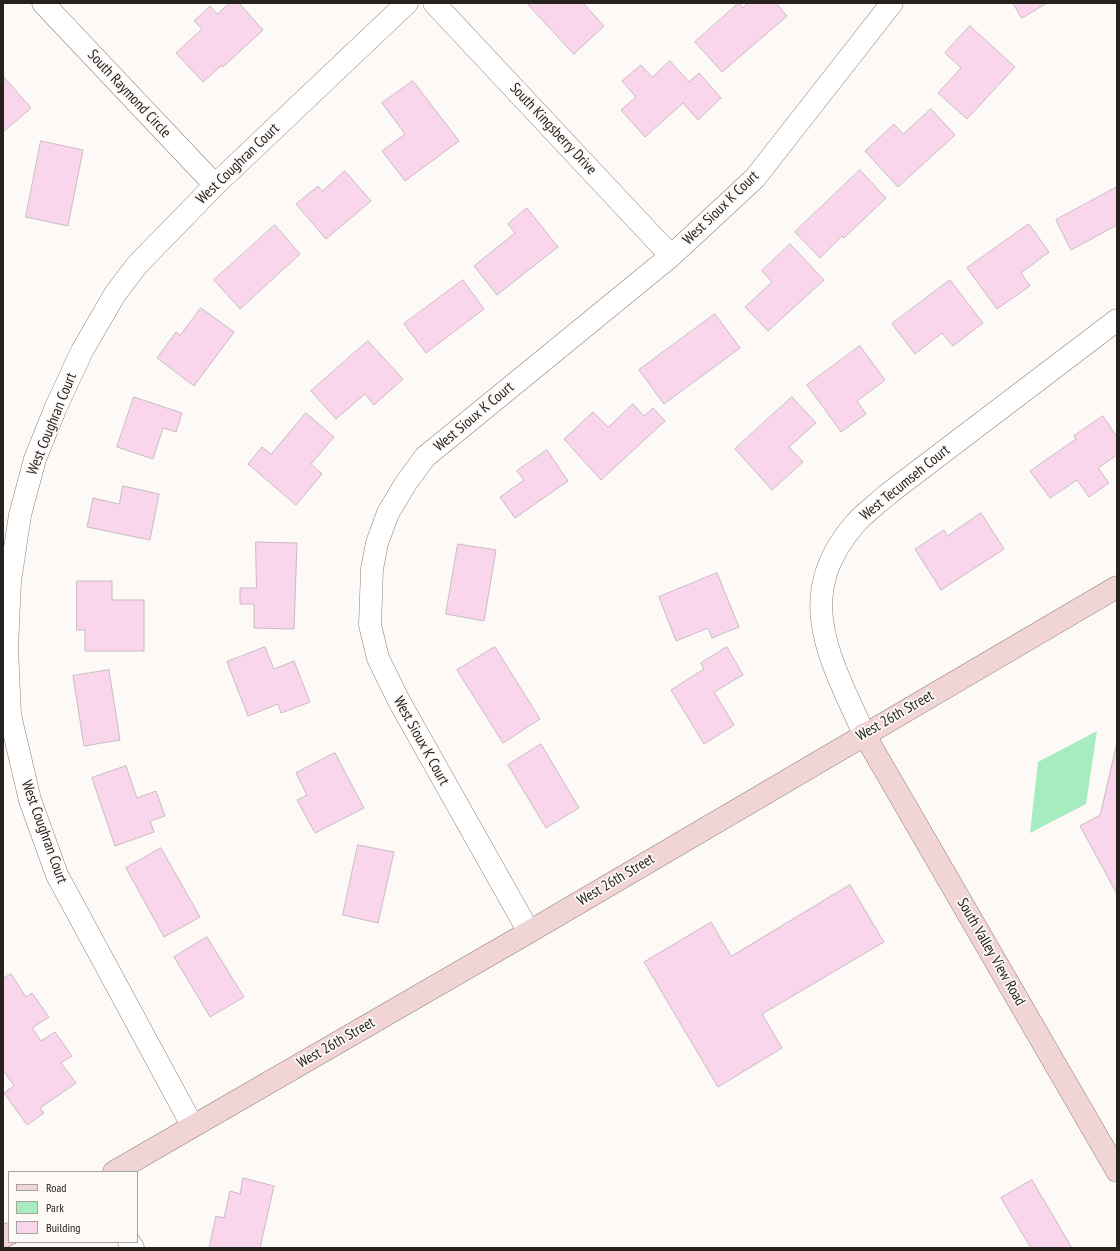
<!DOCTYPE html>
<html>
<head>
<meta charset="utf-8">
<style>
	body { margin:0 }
	#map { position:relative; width:1120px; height:1251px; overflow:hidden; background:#fcf9f7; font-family:"PT Sans Narrow",sans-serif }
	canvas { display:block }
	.frame { position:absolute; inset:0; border:4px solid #28221f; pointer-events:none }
	.legend { position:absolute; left:8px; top:1171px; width:130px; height:72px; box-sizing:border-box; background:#fcf9f7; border:1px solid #a7a3a1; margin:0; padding:5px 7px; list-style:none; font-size:12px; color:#28221f }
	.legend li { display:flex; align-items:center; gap:8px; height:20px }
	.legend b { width:20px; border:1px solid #a7a3a1 }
</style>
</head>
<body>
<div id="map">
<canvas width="1120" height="1251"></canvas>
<div class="frame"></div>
<ul class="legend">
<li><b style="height:5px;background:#f1d4d4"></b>Road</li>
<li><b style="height:11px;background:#a7ecbf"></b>Park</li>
<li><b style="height:11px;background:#f9d6eb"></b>Building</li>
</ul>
</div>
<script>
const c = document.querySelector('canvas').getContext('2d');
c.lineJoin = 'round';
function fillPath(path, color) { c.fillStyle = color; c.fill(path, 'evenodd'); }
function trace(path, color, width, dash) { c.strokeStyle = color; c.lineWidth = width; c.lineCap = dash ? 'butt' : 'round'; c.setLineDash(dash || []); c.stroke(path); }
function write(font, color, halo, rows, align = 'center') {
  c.font = font + ' "PT Sans Narrow",sans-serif'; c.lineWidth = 3.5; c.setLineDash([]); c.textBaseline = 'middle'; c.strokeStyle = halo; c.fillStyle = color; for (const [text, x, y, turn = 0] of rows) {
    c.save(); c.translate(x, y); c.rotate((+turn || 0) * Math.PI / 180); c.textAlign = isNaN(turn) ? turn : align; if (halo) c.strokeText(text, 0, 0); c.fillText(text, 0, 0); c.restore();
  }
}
fillPath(new Path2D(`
	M1097,731L1086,804L1030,833L1038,762Z`), '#a7ecbf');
const building = new Path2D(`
	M230,3H239L263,30L223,67L222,65L203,82L176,53L202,29L194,21L210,6L217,14Z
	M527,3H583L604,26L574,54Z
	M739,3L743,8L748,3H776L787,16L722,72L695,42Z
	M1013,3H1047L1022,18Z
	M970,26L1015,67L967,119L938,93L961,68L945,53Z
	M670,61L689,82L699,73L721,98L698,120L683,103L645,137L621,110L636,97L622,81L641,65L652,77Z
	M3,76L31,108L3,132Z
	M413,81L459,141L405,181L382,151L405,134L382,103Z
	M931,109L955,135L898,187L865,151L894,124L903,134Z
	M41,141L83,150L68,226L26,217Z
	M860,170L886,198L844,238L842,236L820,258L795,232Z
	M345,171L371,201L326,239L296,204L318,186L322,191Z
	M1117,187V225L1071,250L1056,220Z
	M527,208L558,247L497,295L474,266L515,233L508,224Z
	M1029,224L1049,252L1021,273L1030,286L997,309L967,268Z
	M275,225L300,254L240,309L214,280Z
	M790,244L824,280L768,331L745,307L772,282L762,271Z
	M463,280L484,309L426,353L404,324Z
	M950,280L983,323L953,346L942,333L915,354L892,324Z
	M201,308L234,332L194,386L157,358L176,332L180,335Z
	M715,314L740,348L664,404L639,370Z
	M368,341L403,379L374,405L365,394L336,419L311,391Z
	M860,346L885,380L857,401L866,414L841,432L807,385Z
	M134,397L182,413L176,432L163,428L153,459L117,447Z
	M792,397L816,423L789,447L803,462L772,490L735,449Z
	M633,404L644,416L653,408L665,421L601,480L564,439L593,412L608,427Z
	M306,413L334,437L311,464L322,474L296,505L248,464L262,447L271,454Z
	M1103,416L1117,437V455L1098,468L1109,483L1089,497L1077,480L1050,498L1030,471L1076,439L1074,436Z
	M547,450L568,481L515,518L500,497L524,480L517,471Z
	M123,486L159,494L150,540L87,527L93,498L119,504Z
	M981,513L1004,549L941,590L915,549L944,530L947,536Z
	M256,542L297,543L294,629L254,628V604H240V588H256Z
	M458,544L496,550L484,621L446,614Z
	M717,573L739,627L712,638L708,628L676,641L659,597Z
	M77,581H112V600H144V651H85V630H77Z
	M265,647L274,669L294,661L310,702L281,713L278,704L248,716L227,662Z
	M495,647L540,719L503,743L457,670Z
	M727,647L743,675L714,692L734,725L704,744L671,690L704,669L701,663Z
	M109,670L120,740L84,746L73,676Z
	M1117,743V894L1080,826L1100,815Z
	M541,744L579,808L546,828L508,765Z
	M335,753L364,808L315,833L297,800L307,795L296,773Z
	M126,766L137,798L156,791L165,816L150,821L154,832L115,846L92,778Z
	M358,845L394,852L378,923L343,915Z
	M161,848L200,917L164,937L126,868Z
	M850,885L884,942L762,1014L782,1048L718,1087L644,962L711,922L731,956Z
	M207,937L244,997L210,1017L174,957Z
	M11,974L26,997L32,993L49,1017L32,1028L41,1041L55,1032L72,1056L61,1063L76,1083L40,1108L44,1113L27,1125L4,1093L14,1086L3,1070V979Z
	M243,1178L274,1186L260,1248H209L216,1216L224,1218L230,1191L240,1194Z
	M1032,1180L1072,1248H1031L1001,1198Z`);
fillPath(building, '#f9d6eb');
trace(building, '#cabac3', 1);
const street = new Path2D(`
	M43,3L215,185
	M434,3L671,256
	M864,734C831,660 792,597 854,525C864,513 877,504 888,494L1117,320
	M529,932L399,701L378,658L370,625L372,569L377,543L388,513L406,483L425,457L671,256L755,178L892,3
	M192,1125L57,875L30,800L10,715L7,648L10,581L20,515L35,459L56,407L82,351L115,294L137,265L215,185L407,3
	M129,1242L133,1248`);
const secondary = new Path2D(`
	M864,734L1117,1171
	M114,1172L529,932L1117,587
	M3,1237L9,1234`);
trace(street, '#8f8078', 23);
trace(secondary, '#8f8078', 23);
trace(street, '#fff', 22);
trace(secondary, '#f1d4d4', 22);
write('15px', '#28221f', '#fcf9f7', [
	["South Raymond Circle",129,94,47],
	["South Kingsberry Drive",553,129,47],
	["West Coughran Court",238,164,-44],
	["West Sioux K Court",721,208,-44],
	["West Sioux K Court",474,417,-40],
	["West Coughran Court",52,424,-68],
	["West Tecumseh Court",905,483,-39],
	["West 26th Street",895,716,-30],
	["West Sioux K Court",421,741,61],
	["West Coughran Court",44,832,70],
	["West 26th Street",616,880,-31],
	["South Valley View Road",991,952,60],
	["West 26th Street",336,1043,-30]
]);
</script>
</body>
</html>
